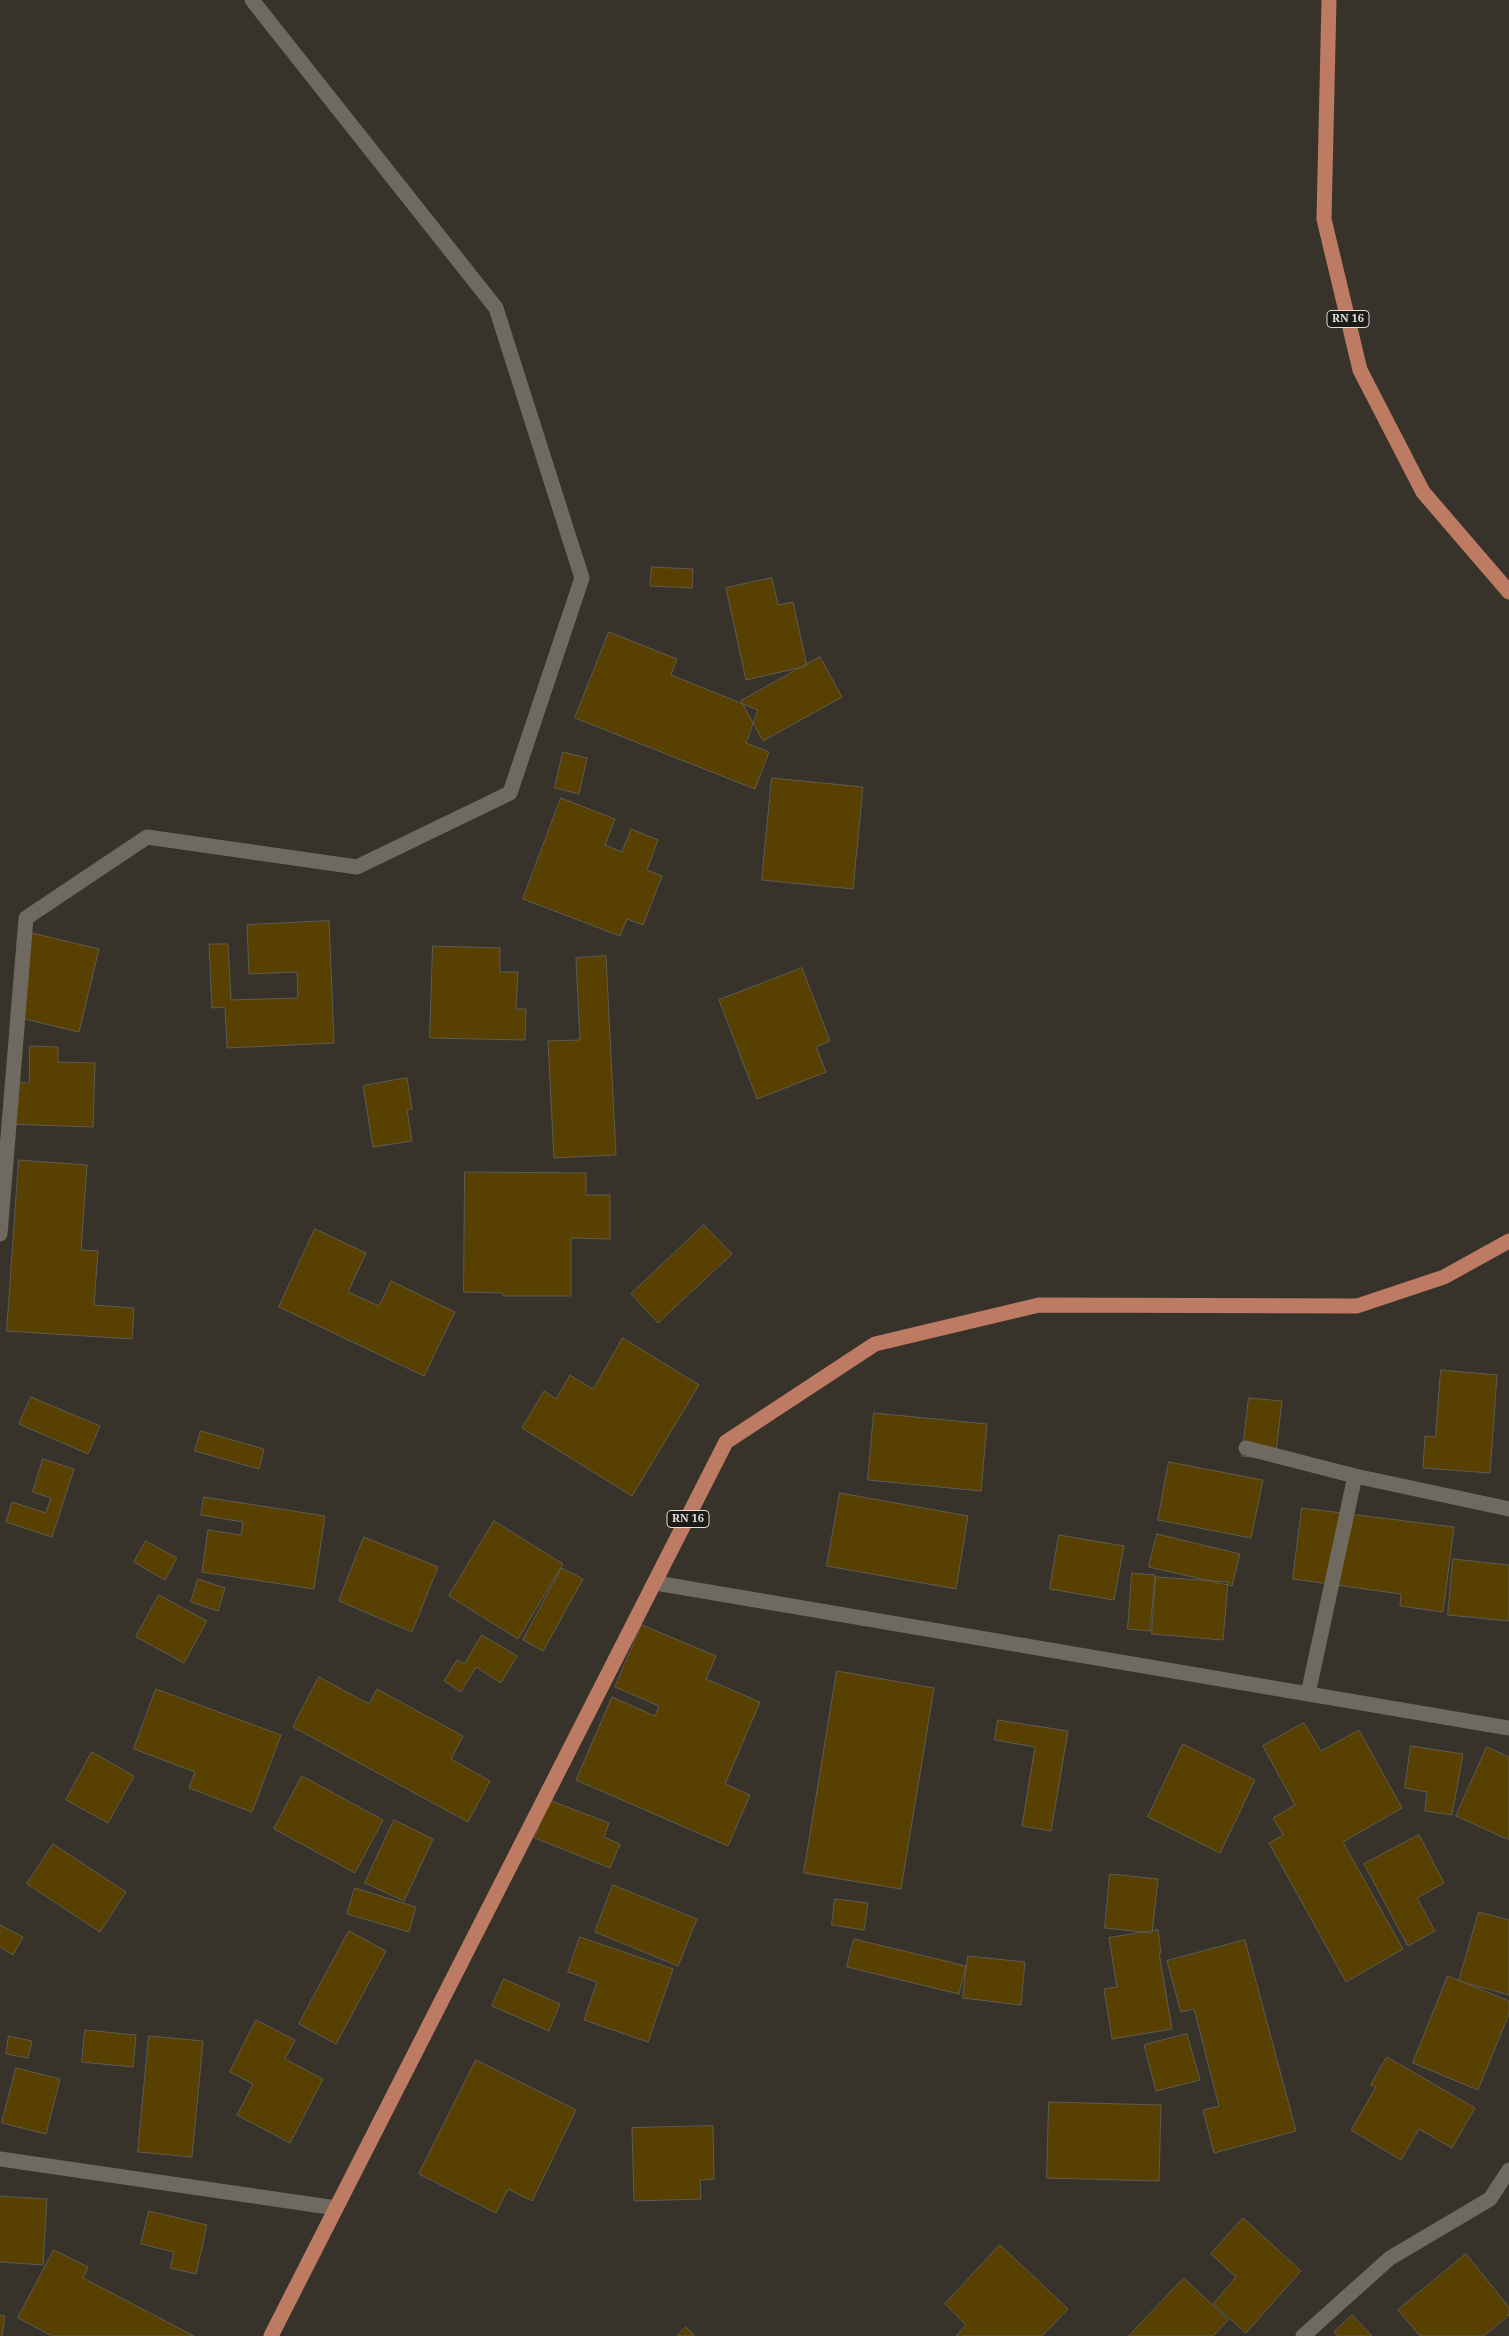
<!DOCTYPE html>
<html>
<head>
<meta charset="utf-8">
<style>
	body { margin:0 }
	canvas { display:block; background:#37332a }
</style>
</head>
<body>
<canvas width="1509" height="2336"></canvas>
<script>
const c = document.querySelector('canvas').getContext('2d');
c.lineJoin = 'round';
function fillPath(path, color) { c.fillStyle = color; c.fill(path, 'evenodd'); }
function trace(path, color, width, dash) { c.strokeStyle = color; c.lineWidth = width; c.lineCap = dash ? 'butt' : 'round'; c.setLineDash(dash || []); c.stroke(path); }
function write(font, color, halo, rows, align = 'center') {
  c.font = font + ' "Noto Serif",serif'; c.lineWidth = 4; c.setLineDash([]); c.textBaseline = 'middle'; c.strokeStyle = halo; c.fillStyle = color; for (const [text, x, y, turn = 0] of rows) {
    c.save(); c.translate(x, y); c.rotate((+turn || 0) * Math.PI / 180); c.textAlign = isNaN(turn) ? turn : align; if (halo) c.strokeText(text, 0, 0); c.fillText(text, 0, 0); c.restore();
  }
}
const building = new Path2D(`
	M652,567L693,569L692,588L650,586Z
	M772,578L778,605L793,602L807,666L746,680L726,588Z
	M609,632L677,659L671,675L758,710L746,743L769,752L755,789L575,718Z
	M820,657L842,697L763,741L741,701Z
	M563,752L587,758L579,794L555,788Z
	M772,778L863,787L853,889L762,880Z
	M561,798L615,819L605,845L622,852L631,829L658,840L647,870L662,876L643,925L627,919L620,936L523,899Z
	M329,921L334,1043L227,1048L225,1007L212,1008L209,944H228L231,1000L298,998L297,972L249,974L247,925Z
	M32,933L99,949L79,1032L12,1016Z
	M433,946L500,948V972H518L516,1009H526L525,1040L430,1038Z
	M606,956L616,1155L554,1158L548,1041L580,1040L576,958Z
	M802,968L830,1041L816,1047L826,1072L757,1099L719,1000Z
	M30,1046L58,1047V1062L95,1063L93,1127L6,1124L8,1082L29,1083Z
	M407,1078L412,1109L407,1110L412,1141L373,1147L363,1086Z
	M19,1160L87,1165L81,1250L98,1251L94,1305L134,1308L132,1339L7,1331Z
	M465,1172L586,1173V1195H610V1239L571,1238V1296H503V1293L464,1292Z
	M704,1225L732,1254L658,1323L631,1294Z
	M315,1229L366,1253L348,1292L379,1306L391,1281L455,1312L424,1376L279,1307Z
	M623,1338L699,1385L632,1496L522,1428L544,1391L556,1399L570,1375L593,1389Z
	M1441,1370L1497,1375L1490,1473L1423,1468L1425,1436L1435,1437Z
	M31,1397L100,1426L88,1454L19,1424Z
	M1249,1398L1282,1401L1275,1460L1242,1456Z
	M874,1413L987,1424L981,1491L868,1480Z
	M201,1431L264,1449L259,1469L195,1451Z
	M43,1459L74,1469L52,1537L6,1522L12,1502L46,1513L51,1498L33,1492Z
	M1169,1462L1263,1480L1251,1538L1158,1520Z
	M840,1493L968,1516L956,1589L827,1566Z
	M204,1497L325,1516L314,1589L202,1572L208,1530L241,1535L243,1522L201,1515Z
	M1302,1508L1454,1527L1443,1612L1400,1606L1401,1594L1293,1579Z
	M494,1521L563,1564L518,1639L449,1596Z
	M1157,1534L1240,1554L1232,1586L1149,1567Z
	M1059,1535L1124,1546L1114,1600L1050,1589Z
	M364,1537L438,1567L412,1632L339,1601Z
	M146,1541L177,1558L165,1580L134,1562Z
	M1453,1559L1509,1565V1621L1448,1615Z
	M562,1568L583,1579L543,1651L523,1640Z
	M1132,1573L1155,1575L1150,1631L1128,1629Z
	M1156,1577L1228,1582L1223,1640L1152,1634Z
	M198,1579L225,1588L218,1611L191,1602Z
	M159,1595L207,1621L184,1663L136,1637Z
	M642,1625L716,1656L706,1679L760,1702L725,1784L750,1795L728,1846L576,1780L612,1697L655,1716L659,1706L615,1687Z
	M482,1635L517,1656L501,1683L476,1667L461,1692L444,1681L457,1660L464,1664Z
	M837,1671L934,1688L901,1889L804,1873Z
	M319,1677L369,1704L377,1689L463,1736L451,1759L490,1781L468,1822L293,1727Z
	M156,1689L281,1735L252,1812L189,1788L195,1772L134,1749Z
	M998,1720L1068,1731L1051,1831L1022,1826L1035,1747L995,1740Z
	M1304,1723L1321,1751L1359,1730L1402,1808L1343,1842L1403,1949L1346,1982L1269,1843L1283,1835L1273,1818L1295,1805L1263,1746Z
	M1183,1744L1255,1780L1220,1853L1148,1817Z
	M1411,1746L1463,1754L1452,1815L1425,1811L1427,1792L1405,1788Z
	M1487,1747L1509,1757V1840L1456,1816Z
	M92,1752L134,1776L108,1823L66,1800Z
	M302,1776L383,1820L355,1873L274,1829Z
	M549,1800L609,1823L604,1837L620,1844L610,1868L535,1838Z
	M394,1820L433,1839L404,1901L365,1883Z
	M1419,1835L1444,1883L1417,1898L1435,1931L1408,1946L1364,1864Z
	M53,1844L126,1892L100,1932L27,1884Z
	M1110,1874L1158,1879L1152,1933L1105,1928Z
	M613,1885L697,1919L678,1966L595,1932Z
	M355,1888L416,1907L409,1932L347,1914Z
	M835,1899L868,1903L864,1930L832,1925Z
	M1479,1912L1509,1920V1995L1459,1981Z
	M0,1925L23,1937L13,1955L0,1947Z
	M1158,1930L1161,1953H1159L1172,2029L1112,2039L1104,1989L1117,1987L1109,1938Z
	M349,1931L386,1951L336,2044L299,2024Z
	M580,1937L673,1969L648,2042L584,2020L597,1982L568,1972Z
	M854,1939L966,1966L959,1994L847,1967Z
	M1245,1940L1296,2131L1214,2153L1203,2110L1219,2106L1194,2009L1181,2012L1167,1961Z
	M968,1956L1025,1962L1021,2005L963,1998Z
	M1448,1976L1509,2001V2014L1478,2090L1413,2063Z
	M504,1979L560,2004L549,2031L492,2006Z
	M256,2020L295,2040L285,2059L323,2079L290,2143L237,2115L253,2084L230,2072Z
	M85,2030L136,2035L133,2067L82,2062Z
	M1187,2034L1200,2080L1156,2091L1144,2045Z
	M9,2036L32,2041L28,2058L6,2054Z
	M149,2036L203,2041L192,2157L138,2152Z
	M1387,2057L1475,2108L1452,2148L1419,2129L1401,2160L1351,2130L1376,2087L1371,2085Z
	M476,2060L576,2110L532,2201L508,2189L496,2213L419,2174Z
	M16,2068L60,2079L46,2134L2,2123Z
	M1049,2102L1161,2105L1159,2181L1047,2178Z
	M713,2126L714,2179L700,2180L701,2199L634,2201L632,2128Z
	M0,2196L47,2199L43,2265L0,2262Z
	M149,2211L207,2225L196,2274L170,2268L174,2252L141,2244Z
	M1243,2218L1301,2271L1246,2333L1213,2304L1236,2277L1211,2254Z
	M1000,2245L1068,2309L1042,2336H956L966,2325L945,2304Z
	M54,2250L88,2267L83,2278L194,2336H52L18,2318Z
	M1466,2254L1509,2307V2315L1484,2336H1420L1398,2310Z
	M1184,2278L1228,2320L1213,2336H1129Z
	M0,2315L5,2316L2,2336H0Z
	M1352,2315L1372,2336H1338L1334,2332Z
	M686,2327L695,2336H677Z`);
fillPath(building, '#584000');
trace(building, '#5f5b51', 1);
trace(new Path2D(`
	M0,1234L26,918L147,837L357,867L510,793L582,578L496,308L252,0
	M1246,1448L1355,1476L1509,1509
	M656,1583L1509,1728
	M1308,1694L1355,1476
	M0,2159L336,2208
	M1303,2336L1390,2258L1490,2199L1509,2170`), '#6e6a60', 15);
trace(new Path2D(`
	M1329,0L1324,219L1360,370L1423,492L1509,592
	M271,2336L726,1442L875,1344L1039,1305L1357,1306L1444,1277L1509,1241`), '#be7b64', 15);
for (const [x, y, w] of [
	[1348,319,42],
	[688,1519,42]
]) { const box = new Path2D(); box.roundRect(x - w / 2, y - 8.5, w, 17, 4); c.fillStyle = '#1d1b17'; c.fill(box); trace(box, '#e3e0db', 1); }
write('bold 11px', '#e3e0db', null, [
	["RN 16",1348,319],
	["RN 16",688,1519]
]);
</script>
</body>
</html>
